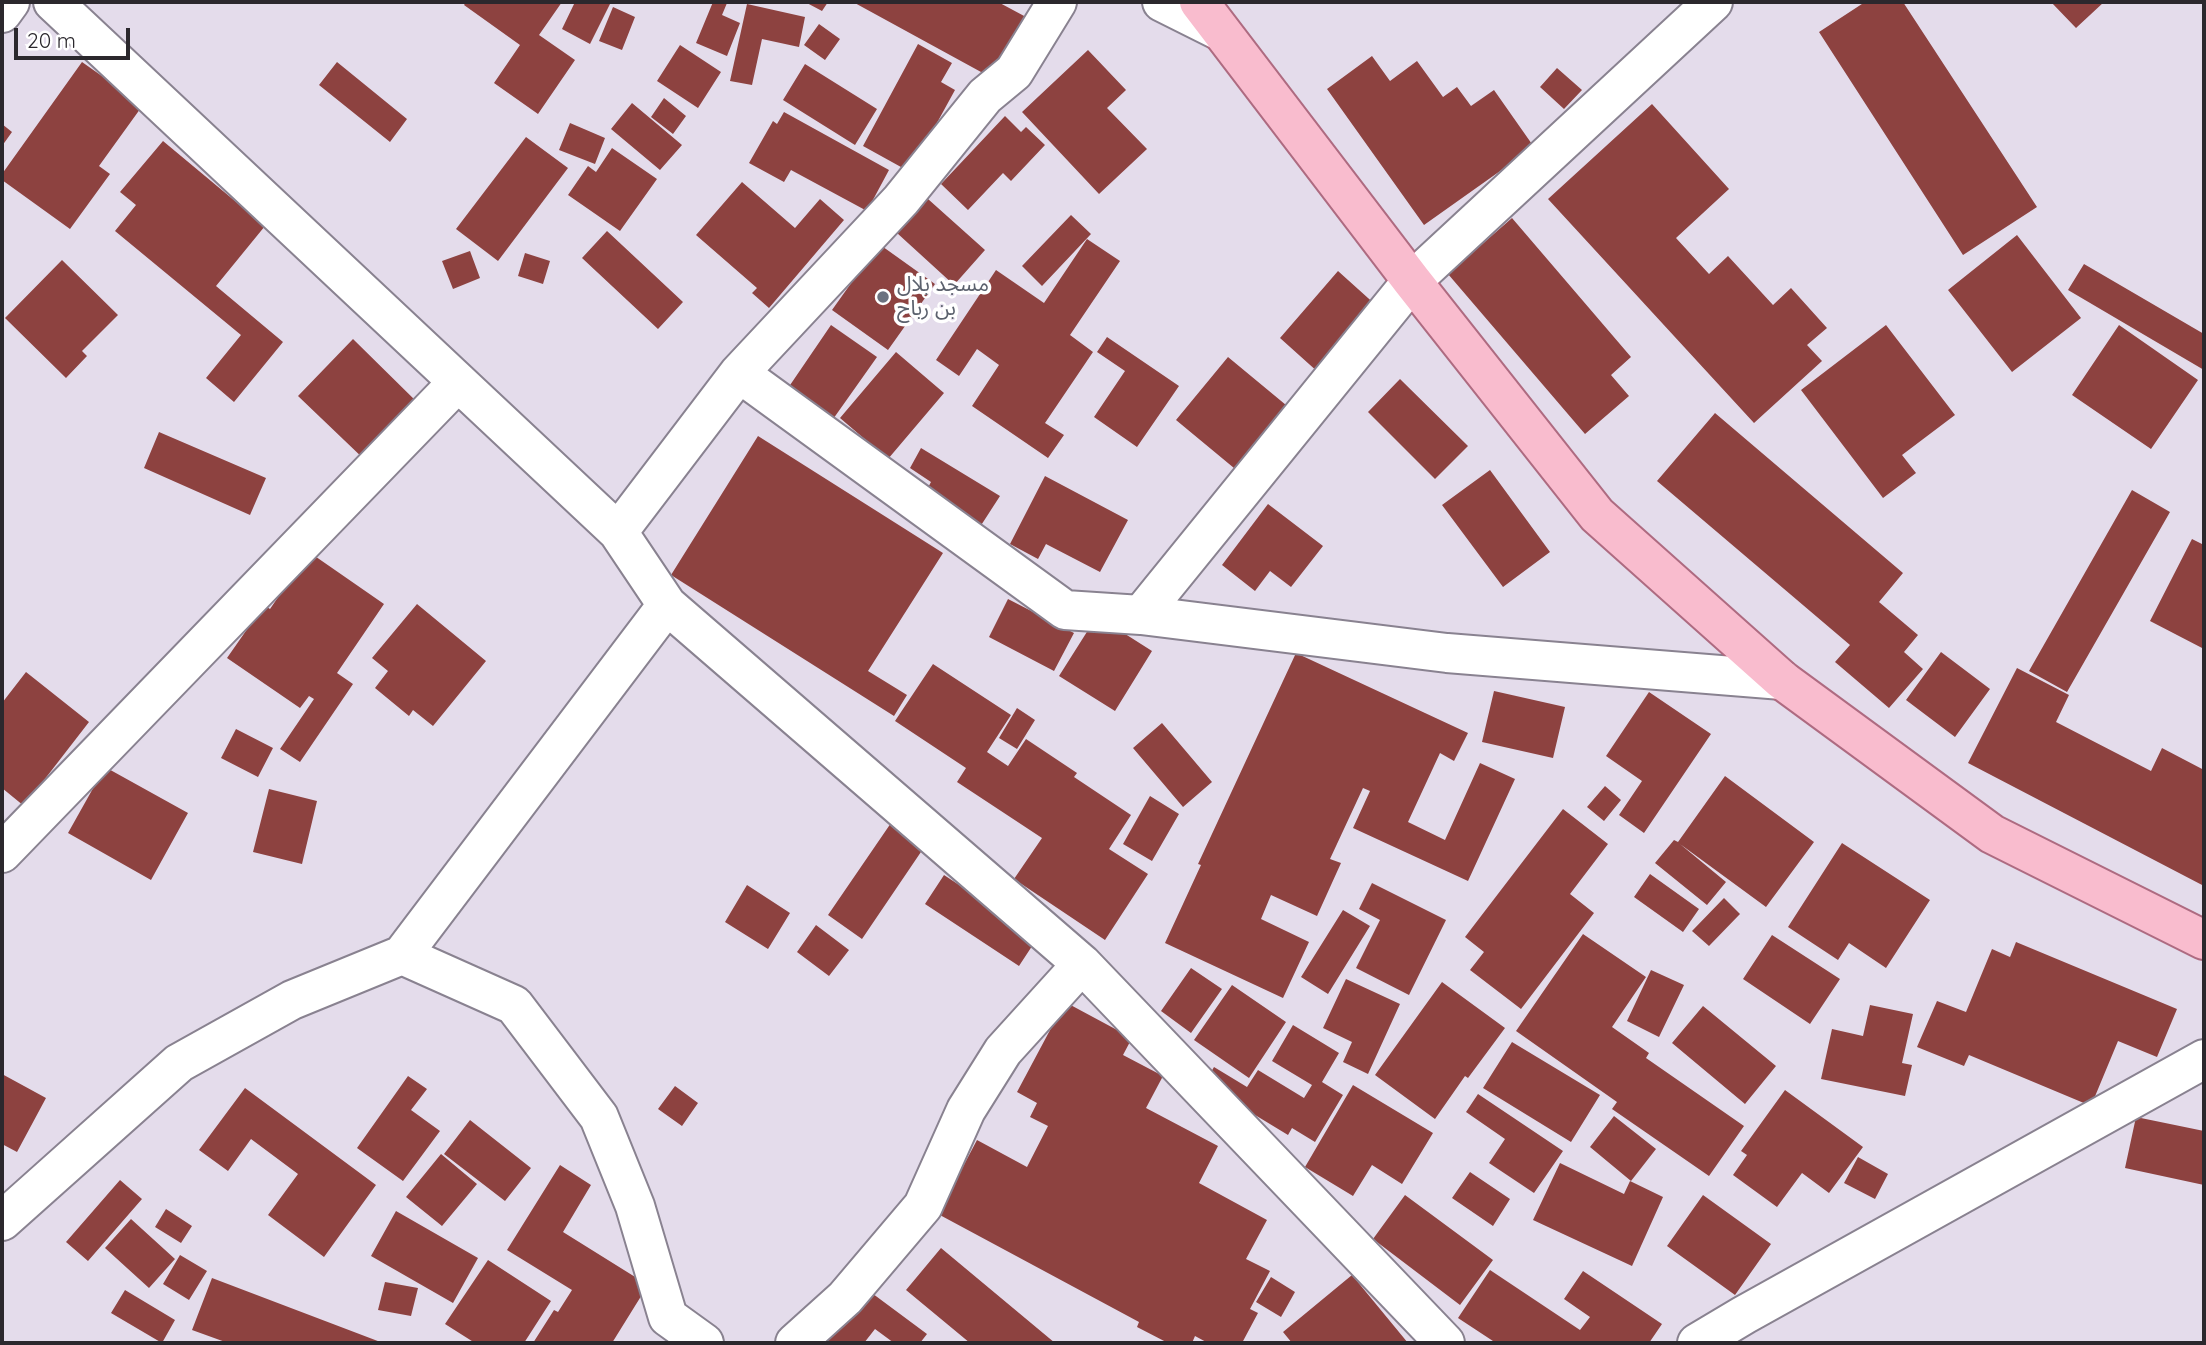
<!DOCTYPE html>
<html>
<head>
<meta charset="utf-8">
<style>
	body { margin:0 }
	#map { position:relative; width:2206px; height:1345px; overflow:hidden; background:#e4dceb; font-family:Quicksand,sans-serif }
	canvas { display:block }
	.frame { position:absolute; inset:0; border:4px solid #2b282d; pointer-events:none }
	.scale { position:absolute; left:14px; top:28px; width:116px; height:32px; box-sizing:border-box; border:4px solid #2b282d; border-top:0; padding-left:9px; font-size:21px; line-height:24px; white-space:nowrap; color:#2b282d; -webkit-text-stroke:5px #fff; paint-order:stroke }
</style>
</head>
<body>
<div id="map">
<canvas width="2206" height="1345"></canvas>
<div class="frame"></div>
<div class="scale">20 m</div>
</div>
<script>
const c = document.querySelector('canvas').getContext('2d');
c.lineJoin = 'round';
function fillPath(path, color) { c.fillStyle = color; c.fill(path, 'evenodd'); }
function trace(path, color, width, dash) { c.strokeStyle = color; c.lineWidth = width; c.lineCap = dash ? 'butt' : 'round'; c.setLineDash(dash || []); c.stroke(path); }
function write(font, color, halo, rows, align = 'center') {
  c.font = font + ' Quicksand,"Noto Sans Arabic",sans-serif'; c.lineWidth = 7; c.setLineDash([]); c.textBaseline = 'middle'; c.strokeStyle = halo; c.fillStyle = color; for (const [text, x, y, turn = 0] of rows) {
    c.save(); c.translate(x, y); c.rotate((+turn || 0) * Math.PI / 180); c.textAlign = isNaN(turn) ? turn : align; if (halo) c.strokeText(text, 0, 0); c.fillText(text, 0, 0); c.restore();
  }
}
fillPath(new Path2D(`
	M466,2H562L539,35L575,60L538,114L494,83L520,45L464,5Z
	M575,2H611L590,44L562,29Z
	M713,2L727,3L722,15L740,23L727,56L696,43Z
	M805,2H828L822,11Z
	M853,2H998L1026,17L992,78Z
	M1865,2H1903L2037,207L1963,255L1819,32Z
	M2051,2H2104L2076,28Z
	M747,4L805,17L799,47L762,39L752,85L730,81Z
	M613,7L635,17L622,50L599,41Z
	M819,24L840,39L825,60L804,45Z
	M918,44L952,63L941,82L955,90L910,172L863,146Z
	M680,45L721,72L698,108L657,81Z
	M1088,50L1126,90L1107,108L1147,149L1099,194L1022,112Z
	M1372,56L1390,81L1417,61L1443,97L1457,87L1471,106L1494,90L1534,147L1424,225L1327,89Z
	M82,62L143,105L99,166L110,174L70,229L2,180V174Z
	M337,62L407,119L390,142L319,85Z
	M805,64L877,109L855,145L783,100Z
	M1557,68L1582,90L1564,109L1540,87Z
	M664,98L686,116L673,134L651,117Z
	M632,103L682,145L660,170L611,129Z
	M1652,104L1729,189L1676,238L1709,274L1728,256L1773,305L1791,288L1827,328L1807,345L1822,361L1754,423L1548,199Z
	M784,112L889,170L867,211L791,170L784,182L749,163L773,121L777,124Z
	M1005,116L1021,132L1026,127L1045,145L1011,181L1003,173L968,210L941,184Z
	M570,123L605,138L595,164L559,150Z
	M2,124L12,132L2,146Z
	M526,137L568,168L498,261L456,229Z
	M163,141L265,226L216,286L283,342L234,402L206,378L241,335L115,231L136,205L120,192Z
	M612,148L657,179L620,231L568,195L588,166L596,172Z
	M742,182L795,228L820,199L844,220L769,308L752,293L757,288L696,235Z
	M928,199L985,250L954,285L897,233Z
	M1071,215L1091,234L1042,286L1022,266Z
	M1512,218L1631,357L1611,375L1629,396L1585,434L1448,274Z
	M607,231L683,302L658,329L582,258Z
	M2017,235L2081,318L2012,372L1948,290Z
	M1087,239L1120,261L1070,335L1093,352L1045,423L1064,435L1048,458L972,406L999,365L977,349L959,376L936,360L996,270L1044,303Z
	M879,244L935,284L888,350L832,310Z
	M470,251L480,278L453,289L442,261Z
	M525,253L550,261L543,284L518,276Z
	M62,260L118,315L82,351L87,356L66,378L5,318Z
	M2084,264L2204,334V370L2068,290Z
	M1338,271L1378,307L1319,373L1280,338Z
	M831,325L877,357L831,422L786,391Z
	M1886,325L1955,415L1902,455L1916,473L1883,498L1801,390Z
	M2119,325L2198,380L2151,449L2072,395Z
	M1107,337L1179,386L1137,447L1094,417L1125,371L1097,352Z
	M353,339L421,406L367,462L298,396Z
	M896,352L944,393L888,459L840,418Z
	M1228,357L1292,410L1240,473L1176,420Z
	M1400,379L1468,446L1435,479L1368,412Z
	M1715,413L1903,573L1879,602L1918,635L1904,652L1923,669L1889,708L1835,662L1850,645L1657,481Z
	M159,432L266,478L250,515L144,468Z
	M758,436L943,553L868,671L907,695L894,716L671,575Z
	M921,448L1000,496L978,530L923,497L931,482L910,468Z
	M1490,470L1550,552L1503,587L1442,505Z
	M1045,476L1128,520L1100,572L1046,544L1038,559L1010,544Z
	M2132,490L2170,512L2067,692L2029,671Z
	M1268,504L1323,546L1291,587L1270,571L1255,591L1222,565Z
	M2192,539L2204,545V649L2150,621Z
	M309,552L384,604L337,673L353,684L300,762L280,749L314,699L309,696L300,708L227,658L264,605L270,609Z
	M1008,599L1074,633L1054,671L989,637Z
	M417,604L486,661L433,726L413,710L409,716L375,688L388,671L372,658Z
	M1097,616L1152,651L1115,711L1059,676Z
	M1941,652L1990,689L1955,737L1906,700Z
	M1296,653L1468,733L1454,761L1440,753L1408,822L1445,840L1480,763L1515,779L1468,881L1353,828L1370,791L1363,788L1330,859L1341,863L1317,916L1271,895L1261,919L1309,942L1283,998L1165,943L1201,865L1198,864Z
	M933,664L1011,715L987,752L1008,766L1026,739L1077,773L1074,777L1131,815L1109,849L1148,874L1105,940L1014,879L1042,838L957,782L966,768L895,721Z
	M2017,668L2069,695L2056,722L2151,771L2162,748L2204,770V886L1968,763Z
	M26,672L89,722L24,806L2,788V703Z
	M1494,691L1565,707L1553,758L1482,742Z
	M1649,692L1711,734L1644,833L1619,815L1642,781L1606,756Z
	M1017,708L1035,720L1017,749L999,738Z
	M1162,723L1212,782L1183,807L1133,748Z
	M236,729L273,748L258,777L221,758Z
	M105,767L188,813L151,880L68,833Z
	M1725,776L1814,842L1766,907L1680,844L1726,882L1707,905L1655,863L1674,840L1678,842Z
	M1605,786L1621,800L1604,821L1587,807Z
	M269,789L317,801L302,864L253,852Z
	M1150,796L1179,814L1152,861L1123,844Z
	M1563,809L1608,844L1570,894L1594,913L1521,1009L1470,970L1484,952L1465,937Z
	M891,823L925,846L862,939L828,915Z
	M1842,843L1930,900L1886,968L1849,943L1838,960L1788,927Z
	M1650,874L1699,909L1683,932L1634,897Z
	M944,875L1038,937L1019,966L925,904Z
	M1372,883L1446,920L1409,995L1356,968L1380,920L1359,909Z
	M747,885L790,913L768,949L725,922Z
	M1724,898L1740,914L1709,946L1692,931Z
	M1343,910L1370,926L1328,994L1301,977Z
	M816,925L849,950L829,976L797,952Z
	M1583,934L1646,977L1612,1027L1649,1053L1646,1058L1744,1126L1709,1176L1612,1109L1617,1102L1516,1031Z
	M1772,935L1840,979L1810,1024L1743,979Z
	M2016,942L2177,1009L2157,1057L2118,1041L2091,1106L1969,1055L1964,1066L1917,1047L1937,1001L1966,1012L1992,949L2010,957Z
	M1191,968L1222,989L1191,1033L1161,1011Z
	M1651,970L1684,985L1659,1037L1627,1021Z
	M1346,979L1400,1004L1368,1074L1343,1062L1352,1042L1323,1028Z
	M1442,982L1505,1028L1468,1078L1465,1076L1435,1119L1375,1075Z
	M1232,985L1286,1022L1249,1078L1194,1040Z
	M1065,1002L1132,1038L1123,1055L1163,1076L1146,1108L1218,1146L1199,1183L1267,1220L1246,1259L1270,1271L1250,1309L1258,1313L1242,1343H1208L1195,1336L1192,1343H1168L1137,1327L1139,1322L938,1214L977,1140L1027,1167L1048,1126L1030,1117L1037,1103L1017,1092Z
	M1870,1005L1913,1014L1902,1063L1912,1065L1905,1096L1821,1079L1832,1029L1863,1036Z
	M1703,1006L1776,1066L1745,1104L1672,1043Z
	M1293,1025L1339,1053L1322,1082L1343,1095L1315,1142L1292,1128L1288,1135L1204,1084L1214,1067L1247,1087L1258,1070L1304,1098L1312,1085L1272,1061Z
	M1512,1042L1600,1095L1571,1142L1483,1088Z
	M2,1074L46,1098L17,1152L2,1144Z
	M408,1076L427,1089L411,1110L440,1131L403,1181L357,1148Z
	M1353,1085L1433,1133L1402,1184L1372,1165L1353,1196L1305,1167Z
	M675,1086L698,1103L682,1126L658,1109Z
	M245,1088L376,1185L324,1257L268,1215L298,1174L251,1139L228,1171L199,1150Z
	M1785,1090L1863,1147L1829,1193L1802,1173L1777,1207L1733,1175L1747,1155L1741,1151Z
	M1478,1094L1563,1151L1534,1193L1489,1163L1505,1139L1466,1112Z
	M1614,1116L1656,1149L1631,1181L1590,1147Z
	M2136,1117L2204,1131V1185L2125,1168Z
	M470,1120L531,1168L505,1201L444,1154Z
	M441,1154L477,1184L442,1226L406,1197Z
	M1858,1157L1888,1174L1875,1199L1844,1183Z
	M1560,1163L1624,1194L1630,1181L1663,1197L1632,1266L1533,1220Z
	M560,1165L591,1185L563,1232L648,1285L612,1343H533L554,1310L558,1312L572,1290L507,1250Z
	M1470,1172L1510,1199L1493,1226L1452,1198Z
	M120,1180L142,1199L88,1261L66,1242Z
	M1405,1195L1493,1260L1460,1305L1373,1239Z
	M1703,1195L1771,1244L1735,1295L1667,1246Z
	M166,1209L192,1226L181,1243L155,1227Z
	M396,1211L478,1258L453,1303L371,1256Z
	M131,1219L175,1259L149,1288L105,1248Z
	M941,1248L1055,1343H970L906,1290Z
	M180,1255L207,1271L189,1300L163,1284Z
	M488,1260L551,1301L524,1343H475L445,1324Z
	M1490,1270L1580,1330L1590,1317L1564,1299L1583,1271L1662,1324L1649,1343H1496L1458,1318Z
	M1352,1275L1408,1343H1292L1283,1332Z
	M1271,1277L1295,1292L1281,1317L1256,1302Z
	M212,1278L383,1343H228L192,1330Z
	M385,1282L418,1288L411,1316L378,1310Z
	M861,1285L927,1334L920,1343H894L875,1329L864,1343H819Z
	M125,1290L175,1320L162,1343L111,1313Z`), '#8d4240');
const street = new Path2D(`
	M53,2L618,532L739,373L901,200L985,96L1014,72L1057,2
	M1162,2L1220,31
	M2,13L10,2
	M739,373L1065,610L1141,615L1447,653L1782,680
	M618,532L667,605L1082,964L1445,1343
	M1141,615L1412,281L1713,2
	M2,853L458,382
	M402,955L667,605
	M2,1221L179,1063L292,1000L402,955L514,1005L599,1117L635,1206L668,1317L704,1343
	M795,1343L845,1298L923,1206L966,1110L1003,1051L1082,964
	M1697,1343L1744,1315L2204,1059`);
const primary = new Path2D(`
	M1199,2L1412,281L1597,515L1782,680L1992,834L2204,940`);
trace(street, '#898290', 42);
trace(primary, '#ae6b81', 42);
trace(street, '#fff', 38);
trace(primary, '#f9bcce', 38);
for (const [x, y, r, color] of [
	[883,297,7,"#6b7280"]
]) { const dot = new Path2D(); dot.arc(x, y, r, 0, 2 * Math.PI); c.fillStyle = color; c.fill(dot); trace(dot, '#fff', 2.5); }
write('21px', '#5b616d', '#fff', [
	["مسجد بلال",897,285],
	["بن رباح",897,309]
], 'left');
</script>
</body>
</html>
